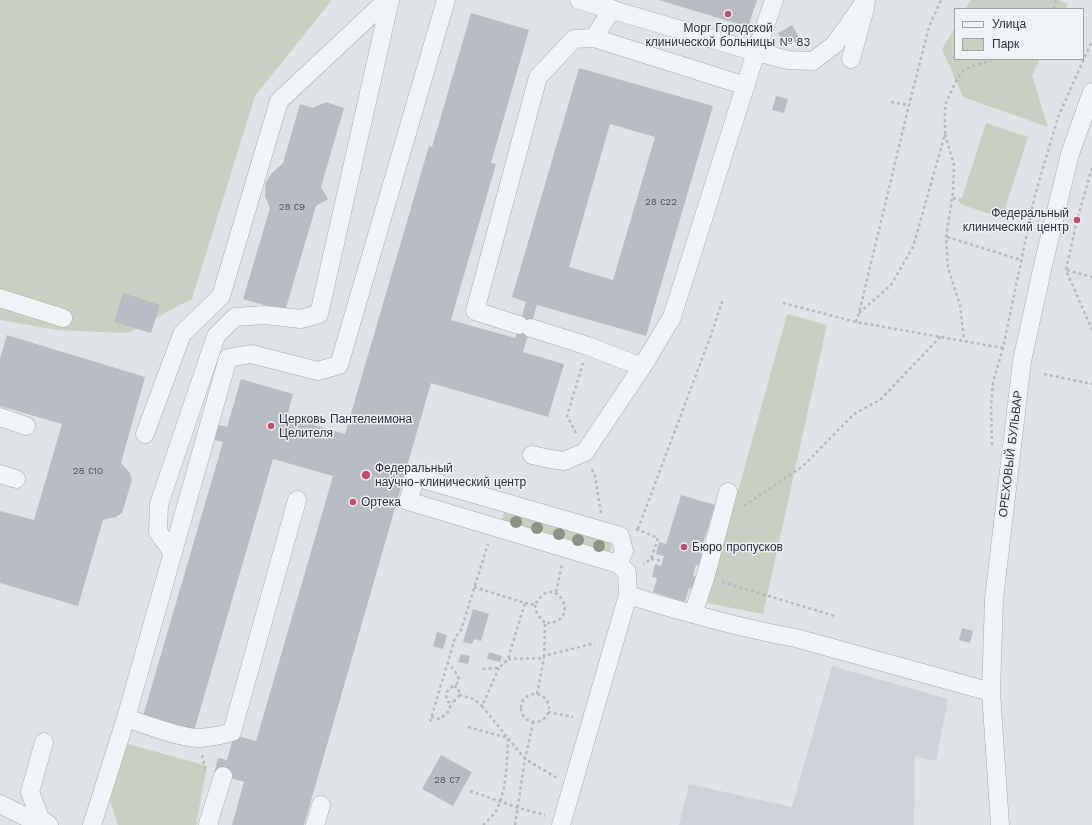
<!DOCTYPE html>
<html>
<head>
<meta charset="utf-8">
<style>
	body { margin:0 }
	#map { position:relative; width:1092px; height:825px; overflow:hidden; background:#dfe3e7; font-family:"Work Sans",sans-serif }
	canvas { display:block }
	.legend { position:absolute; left:954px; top:8px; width:130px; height:52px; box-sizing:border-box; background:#eef2f5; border:1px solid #9fa6ab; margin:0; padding:5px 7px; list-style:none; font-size:12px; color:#29333d }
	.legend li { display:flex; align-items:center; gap:8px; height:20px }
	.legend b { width:20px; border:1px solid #9fa6ab }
</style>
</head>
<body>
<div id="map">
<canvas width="1092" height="825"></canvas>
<ul class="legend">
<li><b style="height:5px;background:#f1f4f6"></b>Улица</li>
<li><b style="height:11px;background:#c7d0c1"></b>Парк</li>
</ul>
</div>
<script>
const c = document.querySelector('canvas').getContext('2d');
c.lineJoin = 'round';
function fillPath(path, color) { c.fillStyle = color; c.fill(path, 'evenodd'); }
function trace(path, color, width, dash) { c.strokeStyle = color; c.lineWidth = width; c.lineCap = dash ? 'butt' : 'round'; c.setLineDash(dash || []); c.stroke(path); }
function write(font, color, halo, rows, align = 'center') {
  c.font = font + ' "Work Sans",sans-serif'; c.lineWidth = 3; c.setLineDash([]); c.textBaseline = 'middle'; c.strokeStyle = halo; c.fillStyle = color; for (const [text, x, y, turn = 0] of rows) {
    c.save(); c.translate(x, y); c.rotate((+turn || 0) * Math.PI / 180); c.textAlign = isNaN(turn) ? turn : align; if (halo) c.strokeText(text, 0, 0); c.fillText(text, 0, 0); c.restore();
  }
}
fillPath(new Path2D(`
	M832,666L948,699L936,761L915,756L914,825H679L689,784L792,807Z`), '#cdd3d9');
fillPath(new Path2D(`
	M0,0H332L255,96L192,299L127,333L57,330L0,320Z
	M971,0H1058L1068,4L1066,9H965Z
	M955,27V59H1040L1032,75L1048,127L963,97L942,49Z
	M986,123L1028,137L1002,218L960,204Z
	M787,314L827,325L763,614L707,603Z
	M505,510L609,541C612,546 612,549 608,553L501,522Z
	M128,744L207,766L196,825H118L109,797Z`), '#c7d0c1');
fillPath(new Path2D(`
	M659,0H757L748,27Z
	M471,13L529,30L491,163L496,164L451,320L515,338L526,302L512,297L579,68L713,106L646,336L537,305L523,352L564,364L548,417L431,383L304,825H232L244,782L214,773L218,758L227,760L234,735L256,741L333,476L273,459L194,731L143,716L223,442L208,438L212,423L227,427L241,379L293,394L287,417L345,434L429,146L432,147ZM610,124L655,137L613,280L569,267Z
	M792,25L800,39L785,47L778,33Z
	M776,96L788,99L784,113L772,110Z
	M326,102L344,108L321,187L328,199L316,206L285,311L243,299L270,208L265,196L266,182L271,174L283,163L300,104L313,108Z
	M123,293L160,305L151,333L114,322Z
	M7,335L145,377L121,463L130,473L132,480L122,513L116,517L103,520L78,606L0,583V511L34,520L62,424L0,406V359Z
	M681,495L715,505L700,553L706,555L703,567L696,565L693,576L699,578L696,590L689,588L685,602L653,592L657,578L652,577L655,564L661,566L664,556L656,554L659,542L666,544Z
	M473,609L489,614L481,641L474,639L472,644L463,642Z
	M962,628L973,631L970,643L959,640Z
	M437,632L447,635L443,649L433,646Z
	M489,652L502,656L500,662L487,659Z
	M461,654L470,656L468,664L458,662Z
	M441,755L472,772L453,806L422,789Z`), '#b7bdc3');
const minor = new Path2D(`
	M579,0L756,52L788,60L813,61L835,44L866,0
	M594,38L746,86
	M851,59L865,8
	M0,298L63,318
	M519,325L475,311L538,77L574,39L594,38L612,9
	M531,328L588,346L642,367
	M0,417L26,426
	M145,434L182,334L221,296L279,101L387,0
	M532,455L550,459L564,461L585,452L642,367L672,317L756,52L774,0
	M0,474L16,479
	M416,477L620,536L624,551L618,564L408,501Z
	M173,553L158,532L159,504L216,336L235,317L265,315L301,319L319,314L390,0
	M618,564L627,572L628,595C683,612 739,628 796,638L991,692
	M693,614L706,575L728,492
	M126,718C145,724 182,739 201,738C211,737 222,735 232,732L297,500
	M44,742L30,792L40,818L49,825
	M0,804L42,825
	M92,825L126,718L228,358L251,354L318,371L339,365L446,0
	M209,825L208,824L223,776
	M315,825L321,805
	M561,825L628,595
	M1000,825L991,692L994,599L1022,361L1043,265L1070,154L1092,92`);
trace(minor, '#a5abb1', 19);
trace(new Path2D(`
	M1054,9L1056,0
	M891,102L909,105
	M945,134V105L957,79L963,71L973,66L995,59
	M1092,168L1077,220L1066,270L1092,330
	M953,198L961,200
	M947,237L1021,260
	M1067,270L1092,277
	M783,303L856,322L1003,348
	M859,313L891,285L913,247L945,134L954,165L953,192L946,237L948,268L960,305L964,340
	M856,322L859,313L909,105L929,27L941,0
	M1044,374L1092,384
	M576,433L567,416L583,363
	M992,445L991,406L993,382L1003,348L1035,195L1058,117L1092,41
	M592,469L595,476L601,513
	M744,506L803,466L854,414L880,400L941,336
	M636,529L658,538L651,559L643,564
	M638,529L711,335L723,299
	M651,559L662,561
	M722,582L835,616
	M474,587L525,603L508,659L499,668L481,669
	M556,592L562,565
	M525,603L535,605C555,567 585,624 545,623L544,656
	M535,605L537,614L545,623
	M508,659L544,658V656L595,643
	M447,662L455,671L459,679L456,686
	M454,686L457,687L460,693C458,699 455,702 448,702C444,695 447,689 454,686Z
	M537,694L544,658
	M521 708a14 14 0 1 1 28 0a14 14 0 1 1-28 0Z
	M459,695L474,699L482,706
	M548,712L573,717
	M431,717L440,719L448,712L452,702
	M430,722L455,638L461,630L488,544
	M468,727L508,738L525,759L557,778
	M202,755L205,769
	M470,791L519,808L545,815
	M483,825C487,821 493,816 496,811C507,790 507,761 508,738L482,706L499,668
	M515,825L525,759L533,723`), '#b5babe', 2.5, [3, 3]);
trace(minor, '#f1f4f6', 18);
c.fillStyle = '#899687';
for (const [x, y] of [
	[516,522],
	[537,528],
	[559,534],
	[578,540],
	[599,546]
]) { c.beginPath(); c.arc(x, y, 6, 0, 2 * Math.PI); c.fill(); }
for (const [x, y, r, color] of [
	[728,14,4,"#c24e6e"],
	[1077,220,4,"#c24e6e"],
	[271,426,4,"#c24e6e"],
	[366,475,5,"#c24e6e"],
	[353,502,4,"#c24e6e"],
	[684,547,4,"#c24e6e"]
]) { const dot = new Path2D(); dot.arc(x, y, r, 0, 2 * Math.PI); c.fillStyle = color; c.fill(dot); trace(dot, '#eef2f5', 1.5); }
write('10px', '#4c565e', null, [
	["28 с22",661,202],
	["28 с9",292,207],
	["28 с10",88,471],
	["28 с7",447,780]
]);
write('12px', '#29333d', '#eef2f5', [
	["Морг Городской",728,28,"center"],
	["клинической больницы № 83",728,42,"center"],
	["Федеральный",1069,213,"right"],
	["клинический центр",1069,227,"right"],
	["Церковь Пантелеимона",279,419],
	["Целителя",279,433],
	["Федеральный",375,468],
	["научно-клинический центр",375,482],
	["Ортека",361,502],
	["Бюро пропусков",692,547]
], 'left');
write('12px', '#29333d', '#eef2f5', [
	["ОРЕХОВЫЙ БУЛЬВАР",1011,454,-83]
]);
</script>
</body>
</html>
